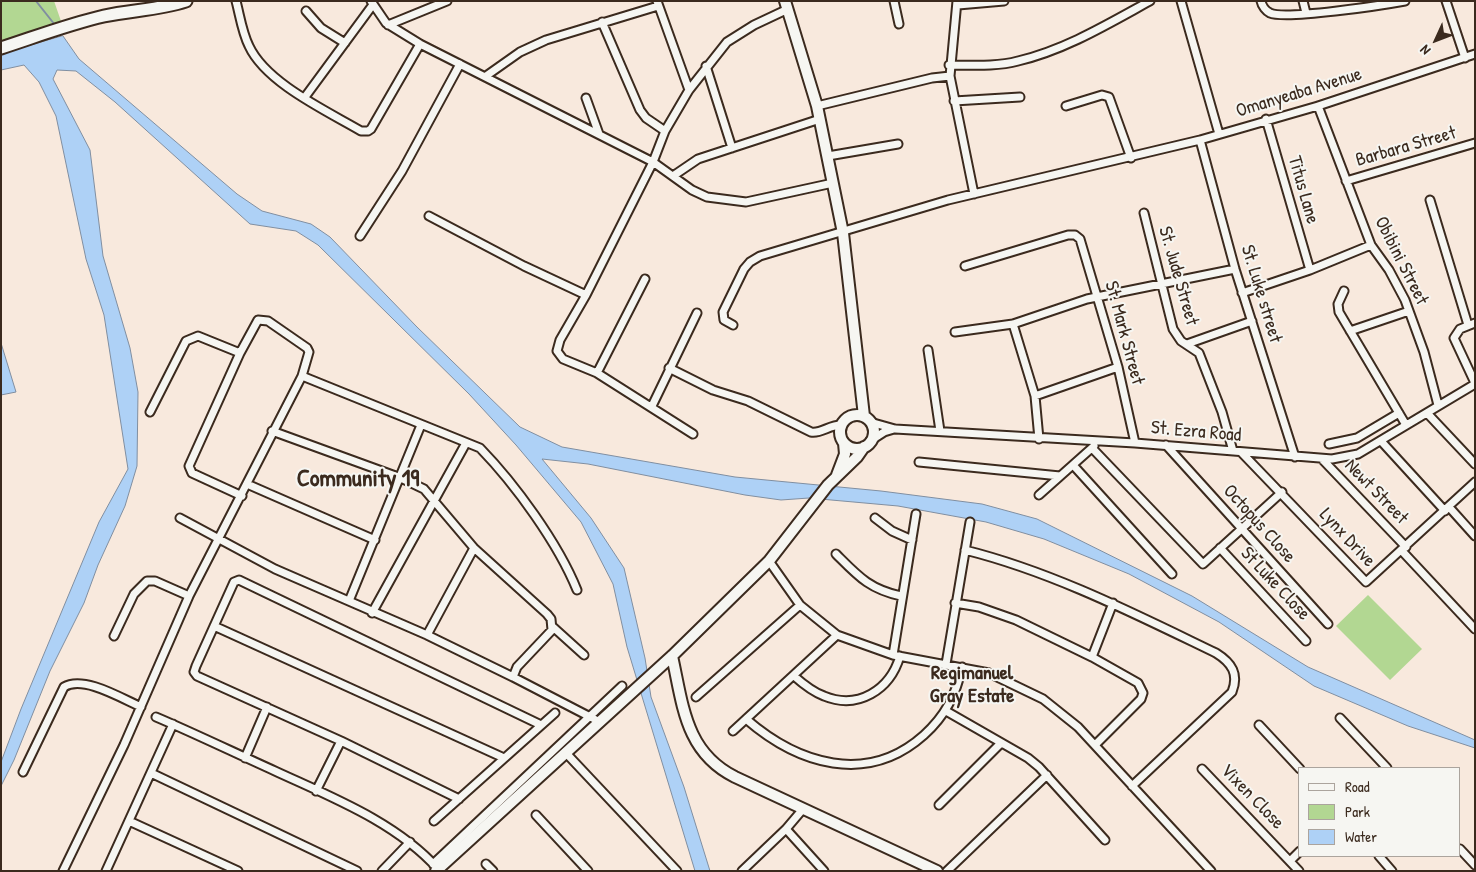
<!DOCTYPE html>
<html>
<head>
<meta charset="utf-8">
<style>
	body { margin:0 }
	#map { position:relative; width:1476px; height:872px; overflow:hidden; background:#f8e9dd; font-family:"Patrick Hand",sans-serif }
	canvas { display:block }
	.frame { position:absolute; inset:0; border:2px solid #3b2a1e; pointer-events:none }
	.legend { position:absolute; left:1298px; top:767px; width:162px; height:90px; box-sizing:border-box; background:#f6f6f2; border:1px solid #aba49d; margin:0; padding:6px 9px; list-style:none; font-size:15px; color:#3b2a1e }
	.legend li { display:flex; align-items:center; gap:10px; height:25px }
	.legend b { width:25px; border:1px solid #aba49d }
	.north { position:absolute; left:1411px; top:15px; width:50px; height:50px; -webkit-text-stroke:4px #f6f6f2; paint-order:stroke; rotate:227deg; font-size:14px; font-weight:700; line-height:20px; text-align:center; color:#3b2a1e }
	.north::after { content:''; display:block; margin:auto; width:18px; height:22px; background:#3b2a1e; clip-path:polygon(50% 0,100% 100%,50% 72%,0 100%) }
</style>
</head>
<body>
<div id="map">
<canvas width="1476" height="872"></canvas>
<div class="frame"></div>
<ul class="legend">
<li><b style="height:6px;background:#f6f6f2"></b>Road</li>
<li><b style="height:14px;background:#b2d792"></b>Park</li>
<li><b style="height:14px;background:#aed1f6"></b>Water</li>
</ul>
<div class="north">N</div>
</div>
<script>
const c = document.querySelector('canvas').getContext('2d');
c.lineJoin = 'round';
function fillPath(path, color) { c.fillStyle = color; c.fill(path, 'evenodd'); }
function trace(path, color, width, dash) { c.strokeStyle = color; c.lineWidth = width; c.lineCap = dash ? 'butt' : 'round'; c.setLineDash(dash || []); c.stroke(path); }
function write(font, color, halo, rows, align = 'center') {
  c.font = font + ' "Patrick Hand",sans-serif'; c.lineWidth = 4; c.setLineDash([]); c.textBaseline = 'middle'; c.strokeStyle = halo; c.fillStyle = color; for (const [text, x, y, turn = 0] of rows) {
    c.save(); c.translate(x, y); c.rotate((+turn || 0) * Math.PI / 180); c.textAlign = isNaN(turn) ? turn : align; if (halo) c.strokeText(text, 0, 0); c.fillText(text, 0, 0); c.restore();
  }
}
fillPath(new Path2D(`
	M1,1H54L62,24L1,41Z
	M1368,595L1422,649L1390,680L1336,626Z`), '#b2d792');
const water = new Path2D(`
	M63,36L79,59L237,194L262,211L311,224L330,237L417,327L520,427L562,447L735,477L881,491L982,504L1037,519L1192,596L1308,667L1475,740V748L1408,726L1314,686L1219,622L1129,574L1044,539L986,522L898,506L809,498L781,500L745,495L588,464L542,459L591,518L624,568L645,658L651,697L684,787L710,871H695L627,647L613,584L581,522L516,445L469,394L318,245L296,231L250,224L115,102L76,71L57,70L53,79L90,150L103,256L130,348L138,392L137,466L125,506L98,565L84,603L50,671L14,760L1,786V762L21,709L99,522L128,469L104,315L86,259L56,116L39,82L24,65L1,70V54Z
	M1,343L16,392L1,395Z`);
fillPath(water, '#aed1f6');
trace(water, '#808ea0', 1);
trace(new Path2D(`
	M36,1L55,25`), '#808ea0', 2);
const street = new Path2D(`
	M236,1C240,16 242,32 249,46C266,83 327,111 361,131H368L371,129L420,44
	M371,1L386,23L420,44L653,162L692,190L707,197L746,202L833,183
	M657,1L689,90
	M894,1L899,24
	M957,1L950,76L974,194
	M1181,1L1219,134
	M1261,1C1262,6 1266,11 1270,13C1286,20 1383,5 1405,1
	M1303,1L1306,13
	M1446,1L1465,58
	M958,5L1004,1
	M306,11L321,28L345,43
	M602,22L640,110L646,118L665,131
	M388,25L447,1
	M949,65C971,65 996,67 1018,61C1065,50 1108,24 1150,1
	M706,66L732,148
	M486,76L520,52L546,40L658,6
	M305,97L372,6
	M586,98L599,134
	M954,101L1020,97
	M817,106L932,78L950,76
	M1066,106L1102,95L1109,97L1131,158
	M1318,106L1371,245L1389,270L1405,300L1424,352L1438,405
	M1266,119L1310,270
	M1200,140L1235,269L1295,457
	M828,156L898,144
	M673,176L698,159L820,119
	M1346,181L1475,143
	M1430,200L1468,325
	M1144,213L1173,329L1181,341L1199,353L1222,412L1233,451
	M429,216L524,266L586,295
	M360,236L402,171L460,64
	M965,266L1068,235H1075L1080,239L1118,367L1135,443
	M1344,291L1338,304L1339,312L1406,425
	M1242,293L1310,270L1371,245
	M1475,323L1460,329L1454,338L1475,383
	M1013,324L1035,396L1039,439
	M733,325L724,320L723,312L744,269L750,262L760,256L948,200L1200,140L1318,106L1475,54
	M1350,331L1409,311
	M955,332L1013,324L1087,299L1235,269
	M1187,344L1252,321
	M928,350L940,431
	M669,368L713,390L748,401L811,432C821,434 829,425 841,425
	M597,373L645,279
	M1035,396L1118,367
	M652,406L697,313
	M150,412L186,341L198,336L240,353
	M1427,413L1475,464
	M870,422L895,429L1135,443L1332,459L1358,454L1475,384
	M272,431L401,478L424,489L474,548L547,614L551,619L552,630L517,667L513,677
	M693,434L597,373L563,359L557,351L560,340L586,295L653,162L665,131L689,90L727,42L754,25L788,9
	M870,441L884,432L894,429
	M1381,441L1445,511
	M1329,444L1357,438L1399,413
	M1166,445L1328,624
	M1092,448L1203,564L1282,492
	M1242,453L1366,582L1475,482
	M1322,459L1406,547
	M919,462L1060,476
	M1073,465L1172,574
	M247,484L375,540
	M1039,495L1094,446
	M242,496L192,473L189,466L240,353L258,320L268,321L307,348L309,352L302,376
	M1449,507L1475,536
	M180,518L275,569L427,635L513,677L598,721
	M875,518L892,531L912,540
	M1220,548L1306,641
	M965,550C1053,572 1135,614 1216,653C1232,663 1239,674 1232,692L1132,786
	M1402,551L1475,629
	M836,554C858,576 869,589 901,596
	M769,561L800,605L837,635L893,655L989,673L1043,699L1078,727L1211,871
	M349,601L421,425
	M955,603L979,607L1016,620L1092,657L1138,683L1143,693L1141,699L1095,745
	M372,613L466,443
	M214,626L504,758
	M553,627L584,655
	M427,635L474,548
	M114,636L134,594L147,581H155L189,596
	M893,655L916,514
	M1092,657L1113,603
	M946,664L970,522
	M794,676C803,684 813,692 824,696C858,710 890,690 900,656
	M696,697L800,605
	M946,711L1028,758L1039,767L1105,840
	M156,717C196,734 235,753 275,771C331,797 396,822 438,869
	M1340,718L1387,768
	M746,719C798,764 867,786 924,735C945,716 956,695 962,667
	M1259,725L1300,769
	M733,731L837,635
	M565,752L677,871
	M245,758L267,707
	M1202,769L1299,871
	M23,772L64,687C83,675 121,698 141,707
	M151,773L357,871
	M316,791L341,741
	M459,799L341,741L197,676L194,672L196,666L234,582L239,580L541,725
	M939,805L1001,743
	M536,815L588,871
	M129,821L238,871
	M434,821L555,713
	M786,829L824,871
	M1460,849L1475,865
	M1379,856L1392,871
	M1290,861L1300,851
	M433,864L622,686
	M486,864L493,871
	M63,871L124,745L189,596L302,376L480,448C515,484 558,543 577,590
	M106,871L173,724
	M382,871L410,842
	M742,871L786,829L803,809
	M947,871L1047,775`);
const secondary = new Path2D(`
	M785,1L817,106L843,233L864,416
	M840 432a17 17 0 1 1 34 0a17 17 0 1 1-34 0Z
	M837,475L845,454L844,443
	M672,656C683,705 685,752 735,777L937,871
	M436,871L672,656L769,561L828,485L857,457L864,447`);
const primary = new Path2D(`
	M1,48C35,37 69,24 104,16C131,10 159,10 186,1`);
trace(street, '#3b2a1e', 11);
trace(secondary, '#3b2a1e', 14);
trace(primary, '#3b2a1e', 15);
trace(street, '#f6f6f2', 7);
trace(secondary, '#f6f6f2', 10);
trace(primary, '#f6f6f2', 11);
write('19px', '#3b2a1e', '#f6f6f2', [
	["Omanyeaba Avenue",1299,93,-17],
	["Barbara Street",1406,147,-16],
	["Titus Lane",1303,190,74],
	["Obibini Street",1401,261,63],
	["St. Jude Street",1178,276,74],
	["St. Luke street",1261,294,73],
	["St. Mark Street",1124,333,75],
	["St. Ezra Road",1196,432,5],
	["Newt Street",1376,492,46],
	["Octopus Close",1259,524,48],
	["Lynx Drive",1347,538,47],
	["St Luke Close",1275,584,47],
	["Vixen Close",1252,797,46]
]);
write('bold 20px', '#3b2a1e', '#f6f6f2', [
	["Regimanuel",972,674],
	["Gray Estate",972,697]
]);
write('bold 24px', '#3b2a1e', '#f6f6f2', [
	["Community 19",358,480]
]);
</script>
</body>
</html>
